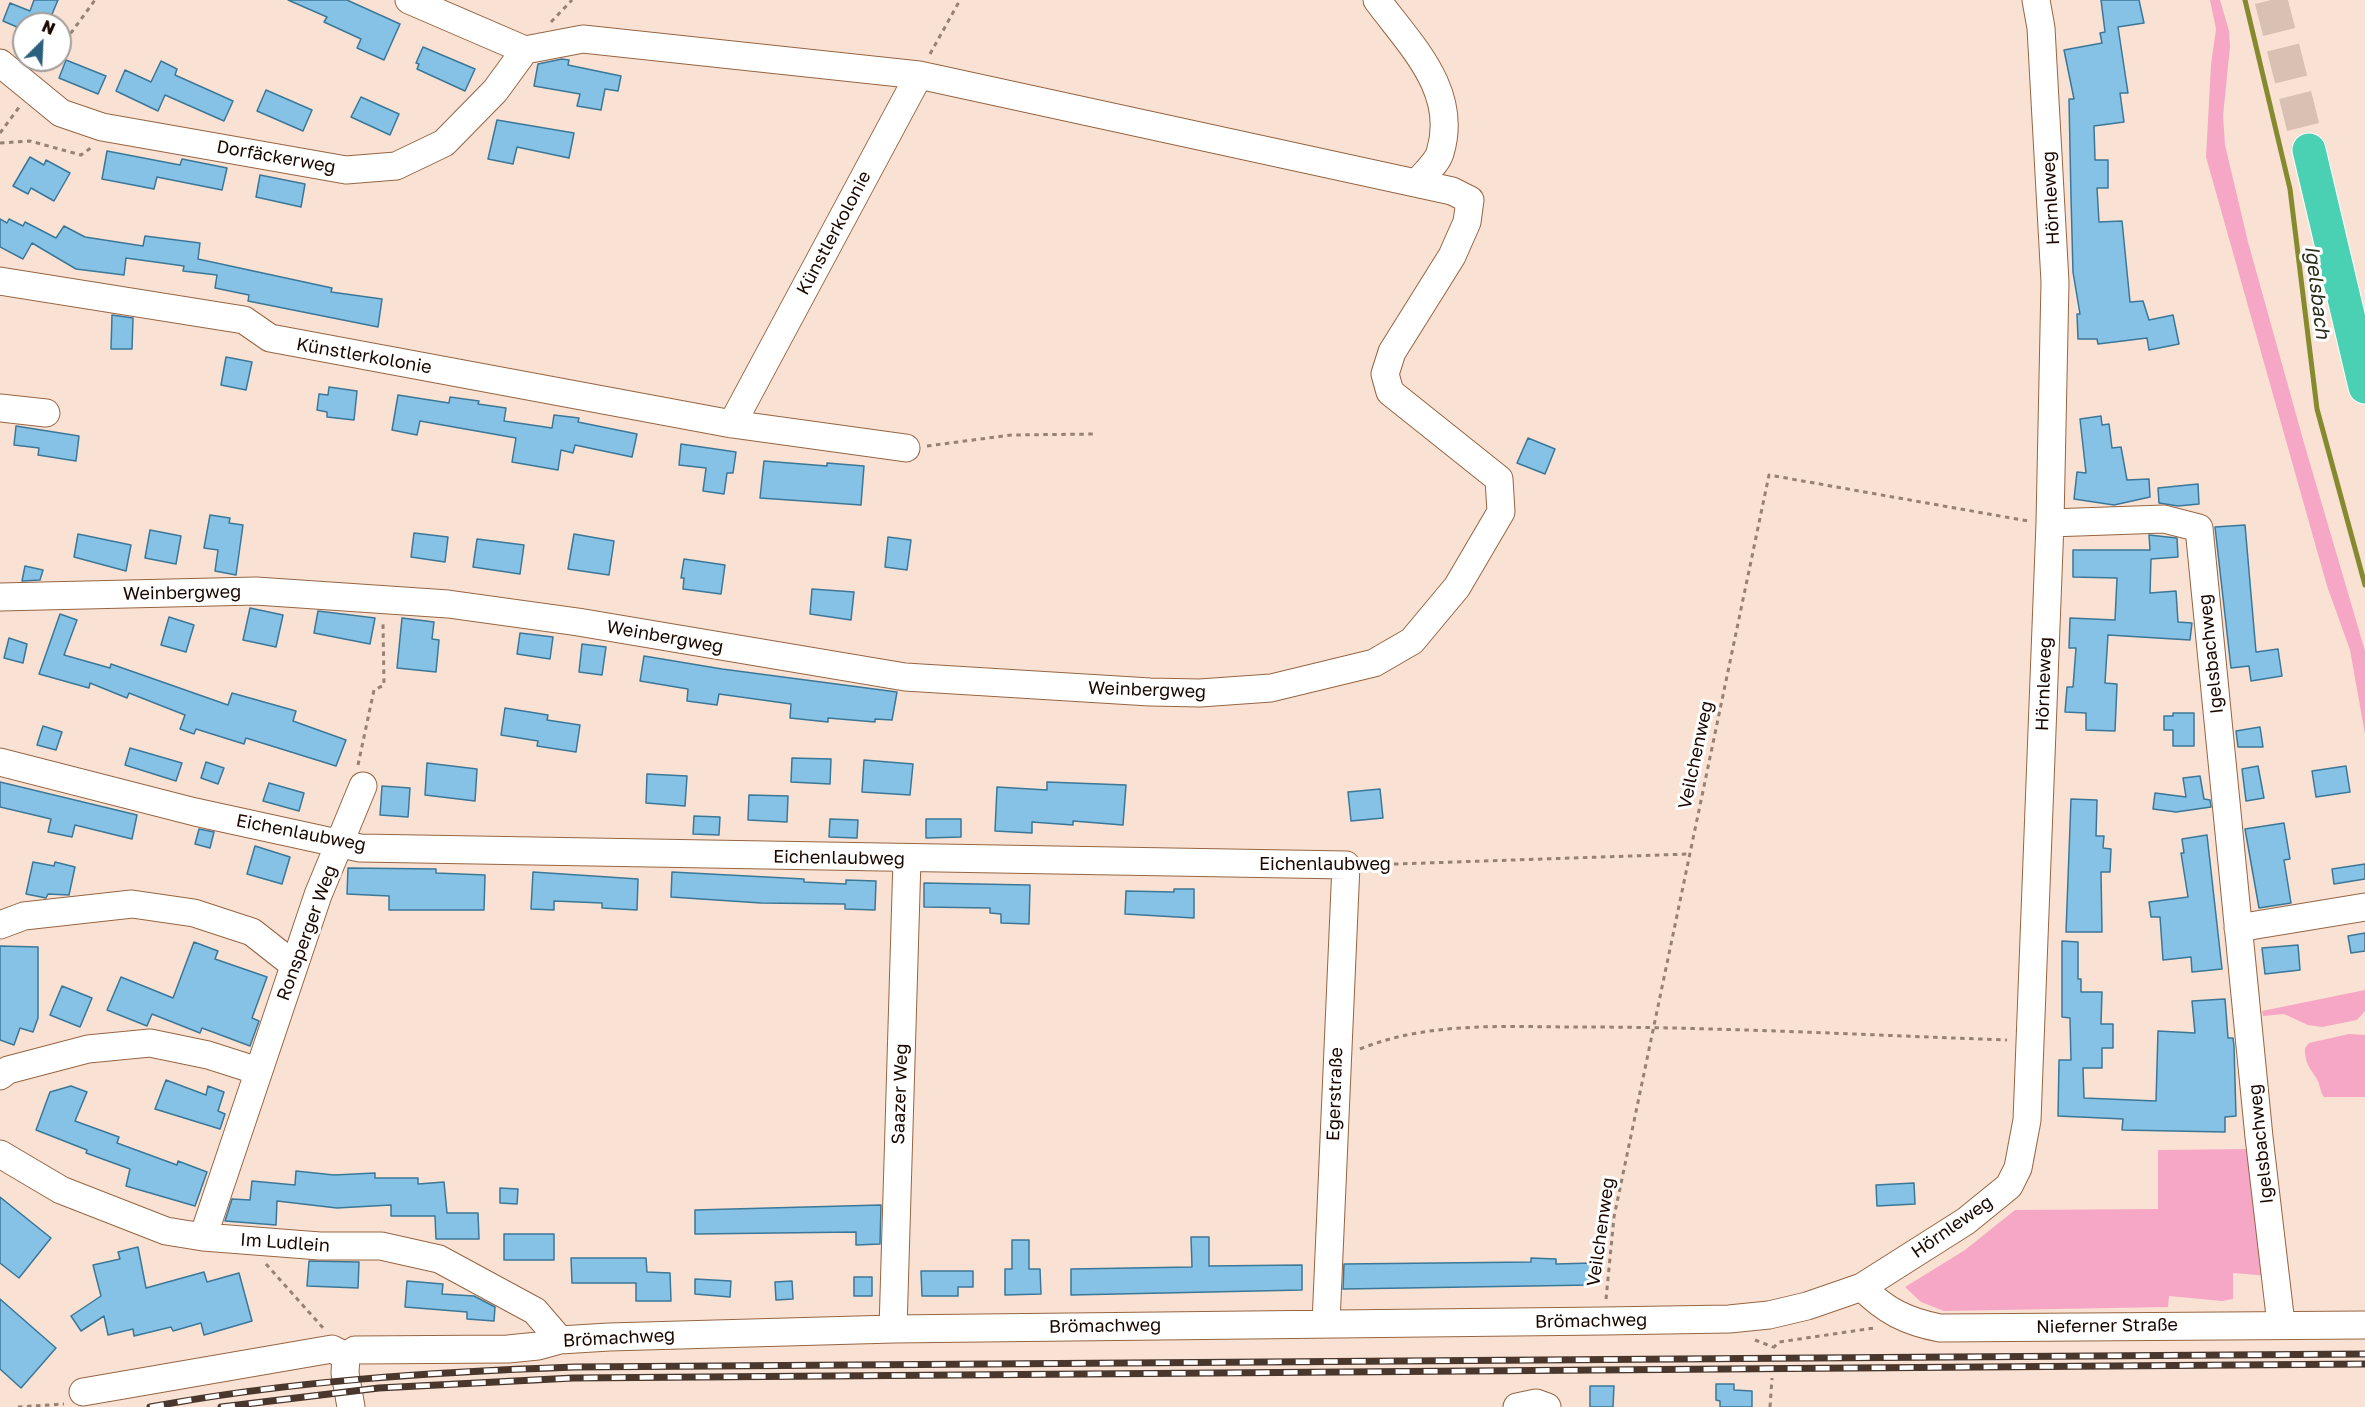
<!DOCTYPE html>
<html>
<head>
<meta charset="utf-8">
<style>
	body { margin:0 }
	#map { position:relative; width:2365px; height:1407px; overflow:hidden; background:#f9e2d3; font-family:"Golos Text",sans-serif }
	canvas { display:block }
	.north { position:absolute; left:12px; top:12px; width:60px; height:60px; box-sizing:border-box; background:#fff; border:2px solid #a39c99; border-radius:50%; rotate:24deg; font-size:16px; font-weight:700; line-height:24px; text-align:center; color:#1a0800 }
	.north::after { content:''; display:block; margin:auto; width:21px; height:27px; background:#2b5f7c; clip-path:polygon(50% 0,100% 100%,50% 72%,0 100%) }
</style>
</head>
<body>
<div id="map">
<canvas width="2365" height="1407"></canvas>
<div class="north">N</div>
</div>
<script>
const c = document.querySelector('canvas').getContext('2d');
c.lineJoin = 'round';
function fillPath(path, color) { c.fillStyle = color; c.fill(path, 'evenodd'); }
function trace(path, color, width, dash) { c.strokeStyle = color; c.lineWidth = width; c.lineCap = dash ? 'butt' : 'round'; c.setLineDash(dash || []); c.stroke(path); }
function write(font, color, halo, rows, align = 'center') {
  c.font = font + ' "Golos Text",sans-serif'; c.lineWidth = 6; c.setLineDash([]); c.textBaseline = 'middle'; c.strokeStyle = halo; c.fillStyle = color; for (const [text, x, y, turn = 0] of rows) {
    c.save(); c.translate(x, y); c.rotate((+turn || 0) * Math.PI / 180); c.textAlign = isNaN(turn) ? turn : align; if (halo) c.strokeText(text, 0, 0); c.fillText(text, 0, 0); c.restore();
  }
}
fillPath(new Path2D(`
	M2210,0H2220L2229,31L2230,46L2223,116L2225,145L2248,242L2304,443L2365,651V734L2350,650L2327,586L2206,157L2211,65L2216,29Z
	M2365,990V1011L2357,1020L2322,1027L2308,1025L2284,1014L2263,1016L2262,1011Z
	M2349,1034L2365,1035V1097H2324C2320,1092 2320,1084 2317,1079C2310,1069 2304,1061 2305,1048L2309,1043Z
	M2250,1149L2269,1276L2233,1273V1299L2222,1301L2169,1296L2168,1307L1944,1311L1921,1302L1905,1287L1965,1250L2015,1210L2158,1209V1150Z`), '#f6a7c5');
trace(new Path2D(`
	M2245,0L2290,189L2317,409L2365,585`), '#868a2f', 5);
const building = new Path2D(`
	M34,0H58L50,19L61,24H24V30L3,21L10,3L30,11Z
	M288,0H347L400,24L384,60L357,48L361,39L324,22L327,17Z
	M2101,0H2139L2144,23L2118,27L2128,93H2120L2124,122L2094,126L2095,160H2108V188H2097L2099,222L2122,221L2130,302L2143,301L2149,320L2173,315L2179,344L2149,350L2147,338L2098,344L2097,339H2078L2077,314H2080L2073,272L2071,197L2069,99H2074L2064,50L2102,43L2100,33L2105,32Z
	M423,47L475,69L465,91L417,69L419,64L416,63Z
	M562,59L569,60L568,65L621,76L618,91L605,89L601,110L577,106L580,94L534,86L538,64Z
	M66,60L106,76L98,94L59,78Z
	M161,61L177,69L175,75L233,101L224,121L165,95L158,111L116,91L125,70L151,82Z
	M266,90L312,110L303,131L257,111Z
	M361,97L399,114L390,135L351,117Z
	M497,120L574,133L569,158L517,147L513,164L488,159Z
	M107,151L180,165L182,159L227,168L222,190L157,177L154,189L102,179Z
	M30,157L44,165L46,160L70,173L54,201L31,188L28,194L13,186Z
	M260,175L305,184L301,207L256,197Z
	M0,219L7,223L9,219L23,226L25,222L56,238L64,226L85,237L143,246L145,236L200,243L198,259L332,288L331,292L382,299L378,327L248,301L249,295L215,288L217,275L183,271L184,266L126,258L124,275L76,269L32,243L23,259L0,247Z
	M112,315L133,318L132,349H111Z
	M226,357L252,362L246,390L221,385Z
	M329,387L357,391L354,420L327,417V412L317,410L319,394L328,395Z
	M398,395L449,403L450,397L479,401L478,404L506,408L504,421L552,428L554,415L579,418L578,422L637,434L632,457L575,445L573,453L561,450L558,470L512,462L516,438L420,421L417,435L392,430Z
	M2101,416L2102,425L2109,424L2112,448L2121,447L2127,480L2149,479L2150,497L2114,505L2074,499L2077,472L2086,473L2080,419Z
	M16,426L79,436L76,461L38,455L39,448L14,445Z
	M1528,438L1555,449L1545,474L1517,463Z
	M681,444L736,452L733,473H727L724,494L703,491L706,468L679,465Z
	M764,461L827,466V463L864,466L861,505L760,498Z
	M2198,484L2199,504L2178,506L2159,503L2158,488Z
	M210,515L230,518L229,523L243,525L236,575L215,571L218,550L204,548Z
	M2245,525L2256,652L2278,649L2282,676L2251,681L2249,666L2231,668L2215,527Z
	M150,530L181,536L176,564L145,558Z
	M414,533L448,537L445,562L411,557Z
	M78,534L131,545L126,571L74,557Z
	M574,534L614,541L609,575L568,569Z
	M2149,535L2177,538L2178,557L2151,559L2150,593L2176,591L2178,622L2192,623L2190,640L2108,635L2105,683L2117,684L2115,731L2086,730V713L2065,712L2067,687H2073L2076,648H2069L2070,618L2115,620L2117,578L2073,577V550H2150Z
	M888,537L911,540L907,570L885,567Z
	M477,539L524,545L520,574L473,567Z
	M684,559L725,565L721,594L683,589L684,578H681Z
	M25,566L43,570L40,580L22,581Z
	M812,589L854,592L851,620L810,614Z
	M250,608L283,615L276,647L243,640Z
	M318,611L375,618L370,644L314,633Z
	M60,614L77,620L64,655L110,668L111,664L228,705L232,693L296,711L293,721L346,740L336,766L246,738L244,744L196,729L194,734L180,729L185,715L129,693L127,698L90,683L89,688L39,674Z
	M169,617L194,625L186,652L161,645Z
	M402,618L434,622L432,639L439,640L436,672L397,668Z
	M520,633L553,637L550,659L517,654Z
	M9,638L27,644L23,663L4,658Z
	M582,644L606,647L602,675L579,672Z
	M644,656L722,669L897,692L892,720L875,719V722L828,718V722L790,718L791,704L719,694L717,705L687,701L688,689L640,681Z
	M505,708L548,715L547,720L580,725L576,752L537,746L538,741L501,735Z
	M2173,713H2194V746H2173V730H2164V716H2173Z
	M43,726L62,732L56,750L37,745Z
	M2260,727L2263,747H2238L2236,731Z
	M130,748L182,763L176,781L125,765Z
	M792,758L831,759L830,784L791,782Z
	M864,760L913,764L910,795L862,792Z
	M206,762L224,768L218,784L201,778Z
	M427,763L477,769L475,801L425,795Z
	M2258,766L2264,798L2246,801L2242,769Z
	M2346,766L2350,792L2316,797L2312,771Z
	M647,774L687,776L685,806L646,803Z
	M2200,776L2204,799L2210,800L2211,807L2176,812L2153,809L2155,793L2186,797L2183,778Z
	M0,782L137,815L132,839L75,825L72,837L48,832L51,819L0,807Z
	M1047,782L1126,785L1123,825L1073,821V825L1032,822V833L995,831L997,787L1047,790Z
	M269,783L304,793L299,811L263,801Z
	M382,786L410,788L408,817L380,815Z
	M1380,789L1383,818L1351,821L1348,792Z
	M749,795L788,796L787,822L748,820Z
	M2071,799L2097,800L2096,836H2104L2103,848L2111,849L2110,872H2101L2102,932H2066Z
	M694,816L720,817L719,835L693,834Z
	M830,819L858,820L857,838L829,837Z
	M926,819H961V837L926,838Z
	M2284,823L2290,859L2284,860L2291,903L2259,908L2245,829Z
	M199,829L214,832L210,848L195,844Z
	M2207,835L2222,969L2192,972L2191,957L2163,960L2160,917H2151L2149,902L2188,897L2181,853H2184L2182,839Z
	M255,846L290,857L282,884L247,874Z
	M33,862L54,866L55,862L75,867L69,895L48,894L46,898L26,894Z
	M2365,864V879L2334,884L2332,869Z
	M348,868L436,869V873L485,875L484,910H389V896L347,894Z
	M533,872L638,879L637,910L602,908V903L554,901V910L531,909Z
	M672,872L804,879V882L846,884V880L876,881L875,910L845,909V904L761,903L671,897Z
	M924,883L1030,885L1029,924L1001,923V914L990,913V908L924,907Z
	M1174,889H1194V918L1125,914L1126,891L1174,892Z
	M2365,933V951L2351,953L2348,936Z
	M2062,941L2078,942V979H2081V992H2102L2101,1024H2113V1048H2102V1068H2083L2084,1098L2156,1101L2158,1031L2195,1033L2192,1001L2225,999L2228,1038H2233L2234,1046L2236,1116L2225,1117V1132L2122,1130L2123,1119L2058,1116L2059,1060H2071L2070,1018L2062,1017Z
	M194,942L218,951L215,959L267,977L252,1018L259,1021L250,1046L202,1028L200,1033L152,1014L147,1026L107,1010L121,977L173,998Z
	M2298,945L2300,970L2265,974L2262,948Z
	M0,946L38,947V1018L33,1032L20,1028L14,1045L0,1040Z
	M62,986L92,998L80,1027L50,1015Z
	M166,1080L206,1095L208,1086L224,1092L218,1111L225,1114L220,1129L155,1109Z
	M71,1086L87,1092L75,1121L119,1137L117,1143L177,1165L178,1161L207,1172L195,1206L126,1186L130,1169L86,1153L87,1150L36,1130L50,1092Z
	M296,1171L334,1175L375,1173V1178H418V1184L444,1182L447,1213H478L479,1239H436L435,1216H391V1205L337,1208L277,1201L276,1225L225,1221L232,1199L250,1200L252,1181L295,1185Z
	M1914,1183L1915,1204L1877,1206L1876,1185Z
	M500,1188L518,1189L517,1204L500,1203Z
	M0,1197L51,1238L19,1278L0,1263Z
	M881,1205L880,1244L856,1245V1232L695,1234V1210Z
	M504,1234H554V1260H504Z
	M1191,1237H1209V1266L1302,1265V1290L1071,1295V1269L1192,1267Z
	M1012,1240H1029V1269H1040L1041,1294L1005,1295V1269H1012Z
	M138,1247L146,1288L204,1272L207,1282L239,1273L252,1321L204,1335L201,1323L173,1331L171,1327L134,1336L133,1329L108,1335L104,1316L81,1331L71,1316L101,1296L93,1265L120,1259L118,1252Z
	M571,1258H646L647,1272L670,1273L671,1301H636V1283H572Z
	M1531,1258L1556,1259V1264L1592,1263V1285L1343,1289L1344,1264L1531,1262Z
	M309,1261L359,1262L358,1288L307,1286Z
	M921,1271H973V1287H958V1296H922Z
	M854,1277H872V1296H854Z
	M695,1279L731,1281L730,1297L695,1294Z
	M407,1281L443,1284L442,1294L474,1296L495,1307L494,1321L467,1319V1312L405,1307Z
	M792,1281L793,1299L776,1300L775,1282Z
	M0,1299L56,1348L21,1388L0,1369Z
	M1716,1384H1734V1390L1752,1391V1407H1720V1401L1716,1400Z
	M1590,1386H1614L1613,1407H1590Z`);
fillPath(building, '#86c2e5');
trace(building, '#3c7798', 1.5);
trace(new Path2D(`
	M2271,0L2309,150`), '#d8c1b3', 33, [33, 16]);
const minor = new Path2D(`
	M409,0L525,50
	M1377,0C1411,46 1459,91 1440,153C1437,163 1424,174 1417,183
	M0,63L61,113L102,127L346,170L396,166L444,143L495,91L525,50
	M0,281L244,320L270,338L732,424L906,448
	M0,408L46,413
	M732,424L919,75
	M2050,523L2164,519L2199,528L2259,1137L2281,1324
	M0,597L256,591L448,604L578,622L905,677L1150,692L1200,693L1271,688L1374,663L1412,641L1457,587L1501,512L1499,479L1390,392L1385,374L1392,352L1452,256L1467,222L1470,200L1452,191L919,75L583,39L525,50
	M0,762L195,812L360,848L1346,865L1326,1323
	M0,925L24,916L132,904L194,913L252,932L294,965
	M2238,928L2365,907
	M0,1076L8,1070L88,1049L150,1043L208,1055L258,1071
	M0,1154L61,1190L166,1231L203,1237L320,1246H381L439,1259L535,1311L560,1340
	M203,1237L318,895L363,786
	M1862,1287C1885,1311 1908,1322 1940,1328L2365,1325
	M893,1329L907,859
	M83,1392L332,1349L346,1356
	M351,1407L345,1373L346,1356L355,1350L508,1349L538,1346L560,1340L609,1337L893,1329L1604,1321L1729,1319L1769,1315L1807,1306L1862,1287L1966,1221L2009,1186L2018,1168L2027,1120L2050,523L2055,282L2041,28L2036,0
	M1517,1407L1536,1403L1547,1407`);
const highway = new Path2D(`
	M2309,150L2365,387`);
trace(minor, '#966543', 29);
trace(highway, '#fff', 35);
trace(new Path2D(`
	M551,22L572,0
	M60,48L95,0
	M930,54L960,0
	M44,71L52,60
	M0,133L20,106
	M0,143L30,141L81,155L92,147
	M927,446L1011,435L1096,434
	M358,765L374,690L384,685L383,623
	M1367,865L1689,854
	M1360,1049C1429,1021 1506,1027 1579,1027C1722,1027 1864,1035 2007,1040
	M266,1264L324,1329
	M1606,1299L1614,1217L1769,475L2028,521
	M1755,1340L1773,1347
	M1773,1348L1779,1342L1874,1328
	M18,1407L64,1404
	M1770,1407L1772,1378`), '#968175', 3, [4.5, 4.5]);
trace(minor, '#fff', 27);
trace(highway, '#4ad0b2', 33);
const rail = new Path2D(`
	M150,1407C290,1381 432,1372 575,1367L2365,1354
	M221,1407L379,1388L573,1378L2365,1364`);
trace(rail, '#49362c', 7);
trace(rail, '#fff', 4.5, [14]);
write('18px', '#1a0800', '#fff', [
	["Dorfäckerweg",276,157,10],
	["Hörnleweg",2051,198,-93],
	["Künstlerkolonie",834,233,-62],
	["Künstlerkolonie",364,356,10],
	["Weinbergweg",182,593,-1],
	["Weinbergweg",665,637,10],
	["Igelsbachweg",2211,654,-96],
	["Hörnleweg",2044,684,-88],
	["Weinbergweg",1147,690,2],
	["Veilchenweg",1696,755,-78],
	["Eichenlaubweg",301,833,11],
	["Eichenlaubweg",839,858,1],
	["Eichenlaubweg",1325,864],
	["Ronsperger Weg",307,933,-70],
	["Saazer Weg",900,1094,-88],
	["Egerstraße",1335,1094,-88],
	["Igelsbachweg",2261,1144,-96],
	["Hörnleweg",1952,1227,-35],
	["Veilchenweg",1601,1232,-82],
	["Im Ludlein",285,1243,4],
	["Brömachweg",1591,1321,-1],
	["Brömachweg",1105,1326,-1],
	["Nieferner Straße",2107,1326,-1],
	["Brömachweg",619,1338,-3]
]);
write('italic 20px', '#2b2e19', '#fff', [
	["Igelsbach",2317,292,83]
]);
</script>
</body>
</html>
